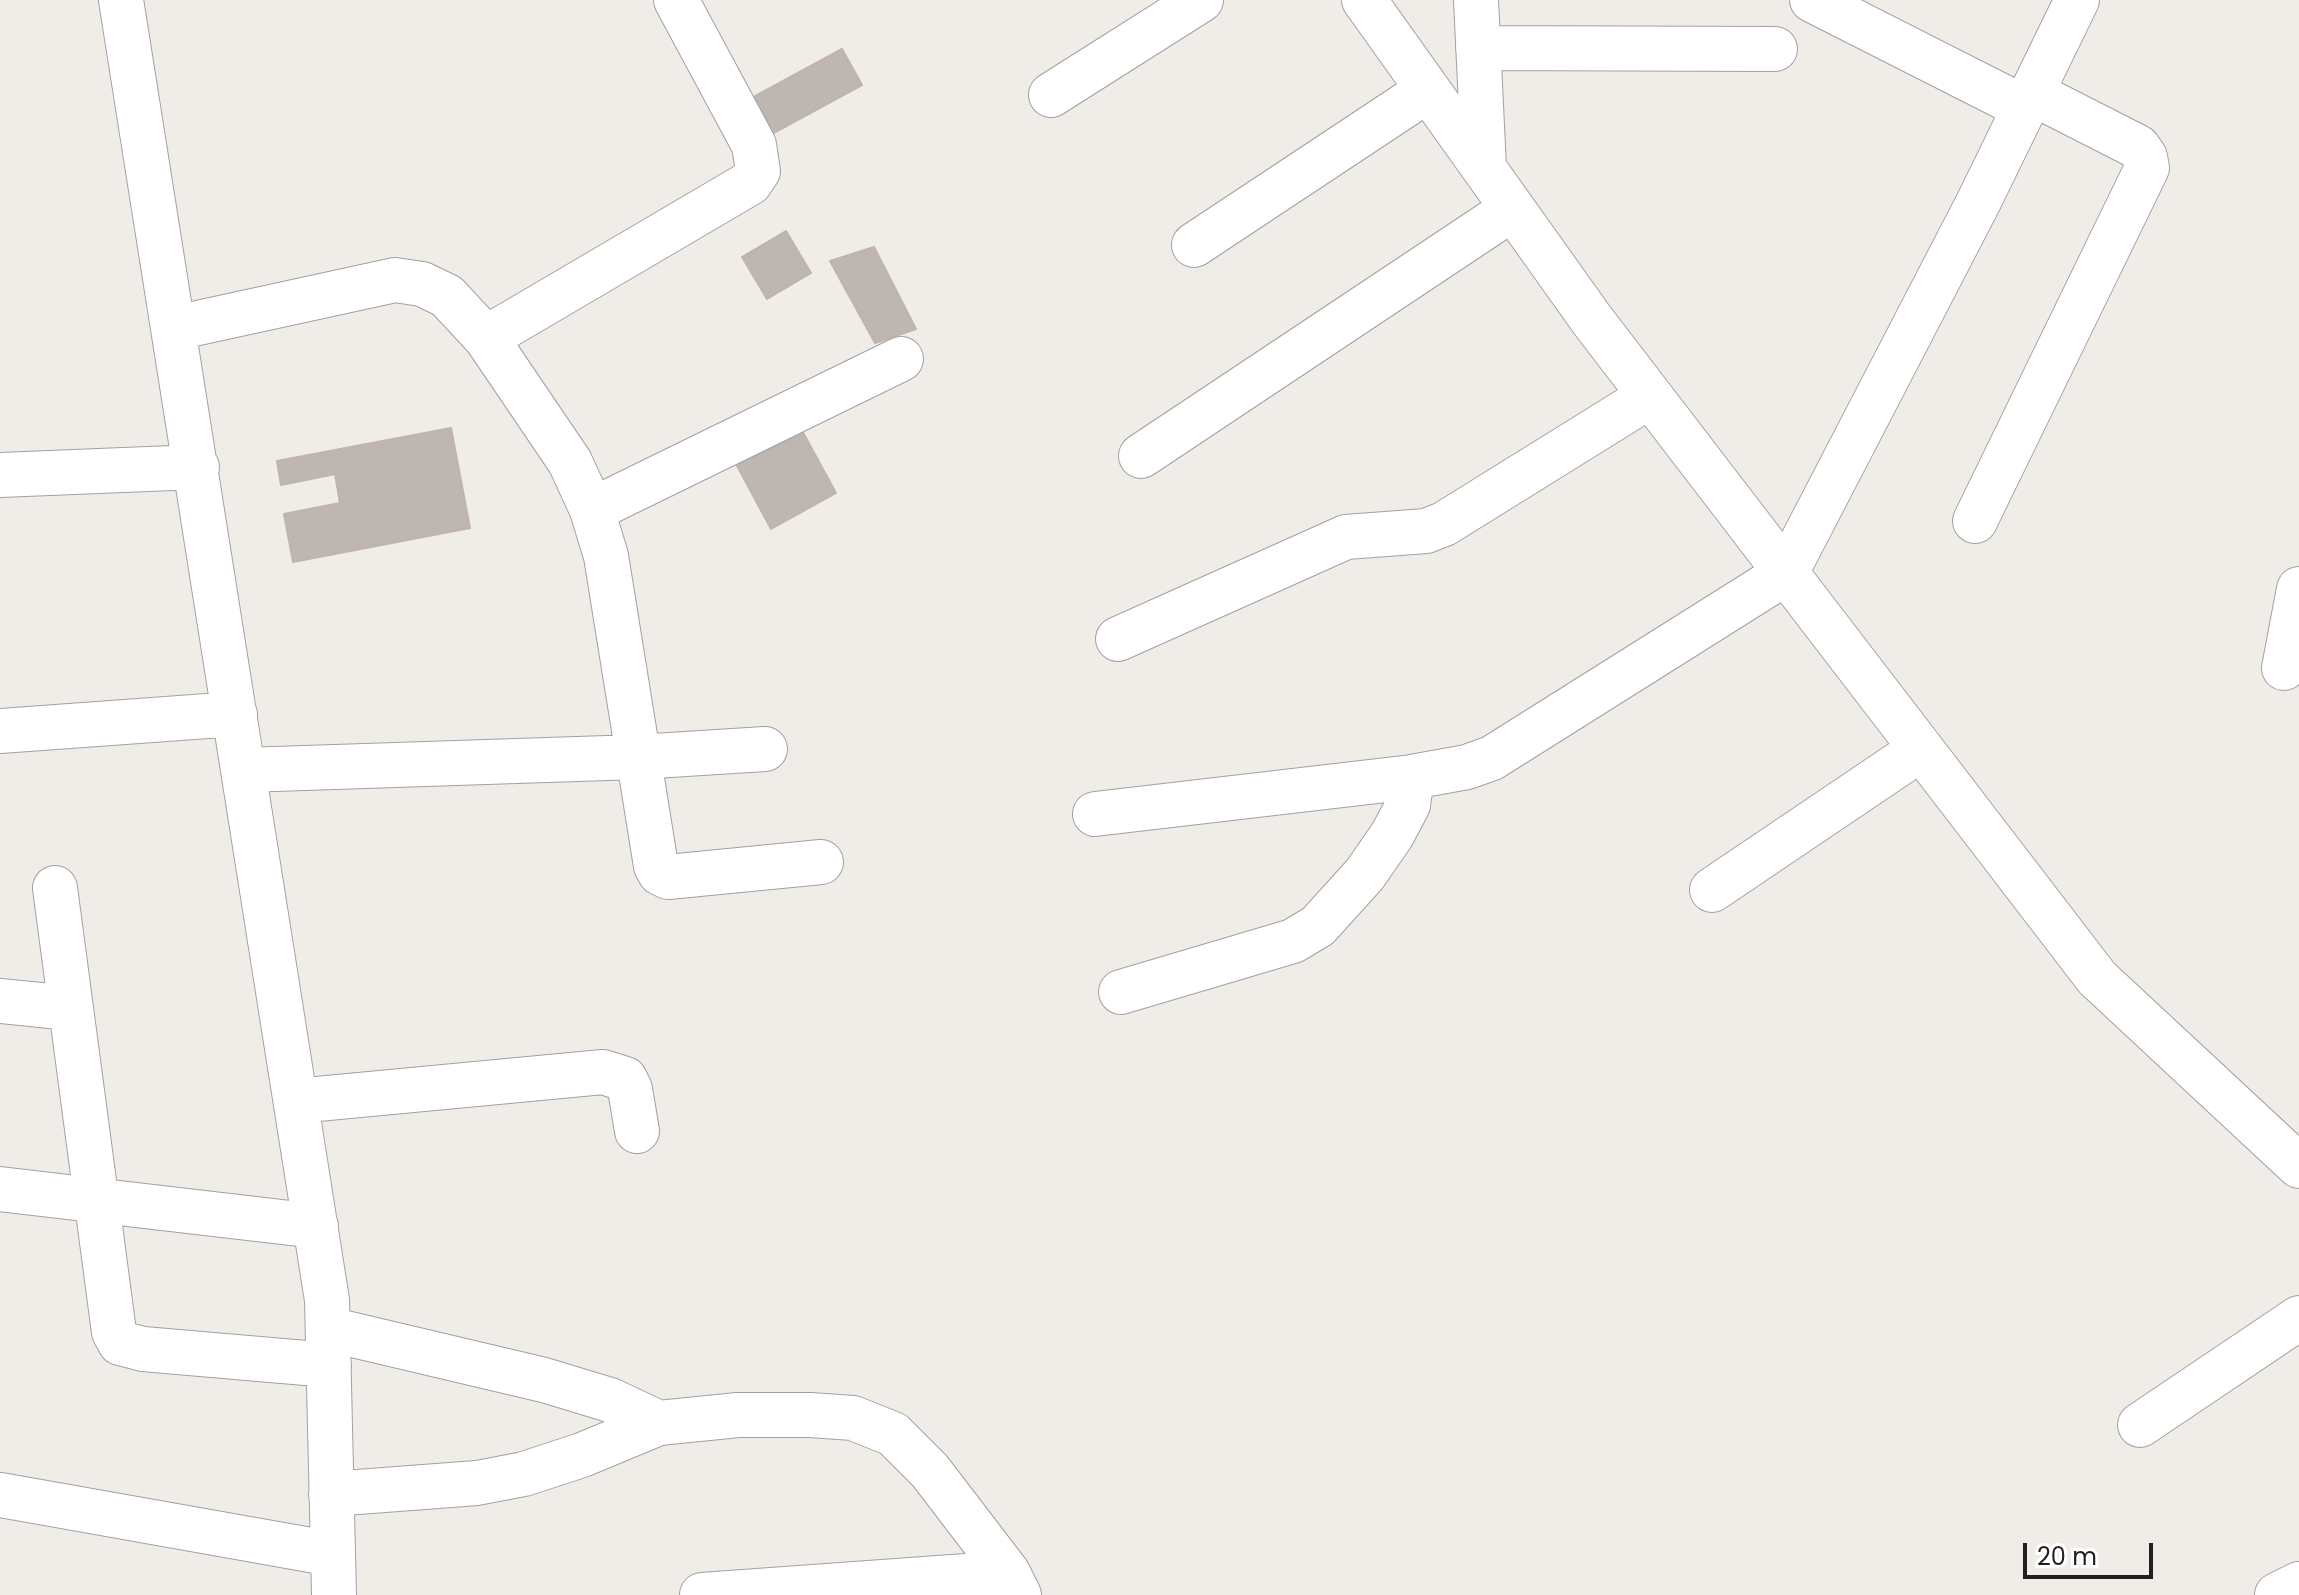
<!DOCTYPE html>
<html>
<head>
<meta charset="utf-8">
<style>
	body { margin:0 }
	#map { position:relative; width:2299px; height:1595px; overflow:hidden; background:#f0ede8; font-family:Poppins,sans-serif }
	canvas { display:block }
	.scale { position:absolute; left:2023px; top:1543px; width:130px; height:36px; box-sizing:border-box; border:4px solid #202020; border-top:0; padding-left:10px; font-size:24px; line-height:28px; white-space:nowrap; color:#202020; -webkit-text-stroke:6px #fff; paint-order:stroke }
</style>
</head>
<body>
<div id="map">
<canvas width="2299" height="1595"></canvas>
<div class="scale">20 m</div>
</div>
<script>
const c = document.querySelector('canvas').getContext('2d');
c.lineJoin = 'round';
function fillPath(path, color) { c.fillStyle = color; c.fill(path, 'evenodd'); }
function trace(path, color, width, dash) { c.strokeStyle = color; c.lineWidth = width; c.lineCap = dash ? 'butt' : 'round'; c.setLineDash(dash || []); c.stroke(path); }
const building = new Path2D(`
	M842,49L862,85L768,136L748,100Z
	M786,231L811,273L767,299L742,257Z
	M874,247L916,329L875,343L830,261Z
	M800,427L836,493L771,529L735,462Z
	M451,428L470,528L293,562L284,514L340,503L335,474L281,485L277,461Z`);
fillPath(building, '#bdb6b1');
trace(building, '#c0b4ac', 2);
const minor = new Path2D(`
	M121,0L327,1300L334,1595
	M1364,0L1592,320L2097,978L2299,1166
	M1476,0L1484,168
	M1812,0L2025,108
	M1478,48L1775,49
	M1051,95L1201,0
	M1194,245L1428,90
	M175,328L395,280L422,284L447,296L486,338L570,462L592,510L606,556L656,866L660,873L668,877L821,862
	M486,338L750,183L758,171L754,145L676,0
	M1141,456L1512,209
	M0,475L197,467
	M592,510L901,359
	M1975,521L2147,168L2145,157L2138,147L2032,93
	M1118,639L1346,537L1426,531L1444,524L1650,396
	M2284,668L2299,589
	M0,731L235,714
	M244,770L638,757L765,749
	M1095,814L1412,777L1467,767L1492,758L1786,573L1979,201L2077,0
	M55,888L114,1332L120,1343L143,1349L329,1365
	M1712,890L1921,749
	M1121,992L1293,941L1318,926L1365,874L1392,835L1408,805L1412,777
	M0,1001L70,1008
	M296,1101L603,1072L625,1079L630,1089L637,1131
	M0,1189L316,1226
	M328,1329L544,1380L610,1400L659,1423
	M2140,1425L2299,1318
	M331,1494L477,1483L524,1474L582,1455L659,1423L738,1415H810L853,1418L893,1434L930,1471L1008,1573L1019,1595
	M0,1495L333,1554
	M702,1595L1008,1573
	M2277,1595L2299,1584`);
trace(minor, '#a1a1a1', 46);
trace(minor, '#fff', 44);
</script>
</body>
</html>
